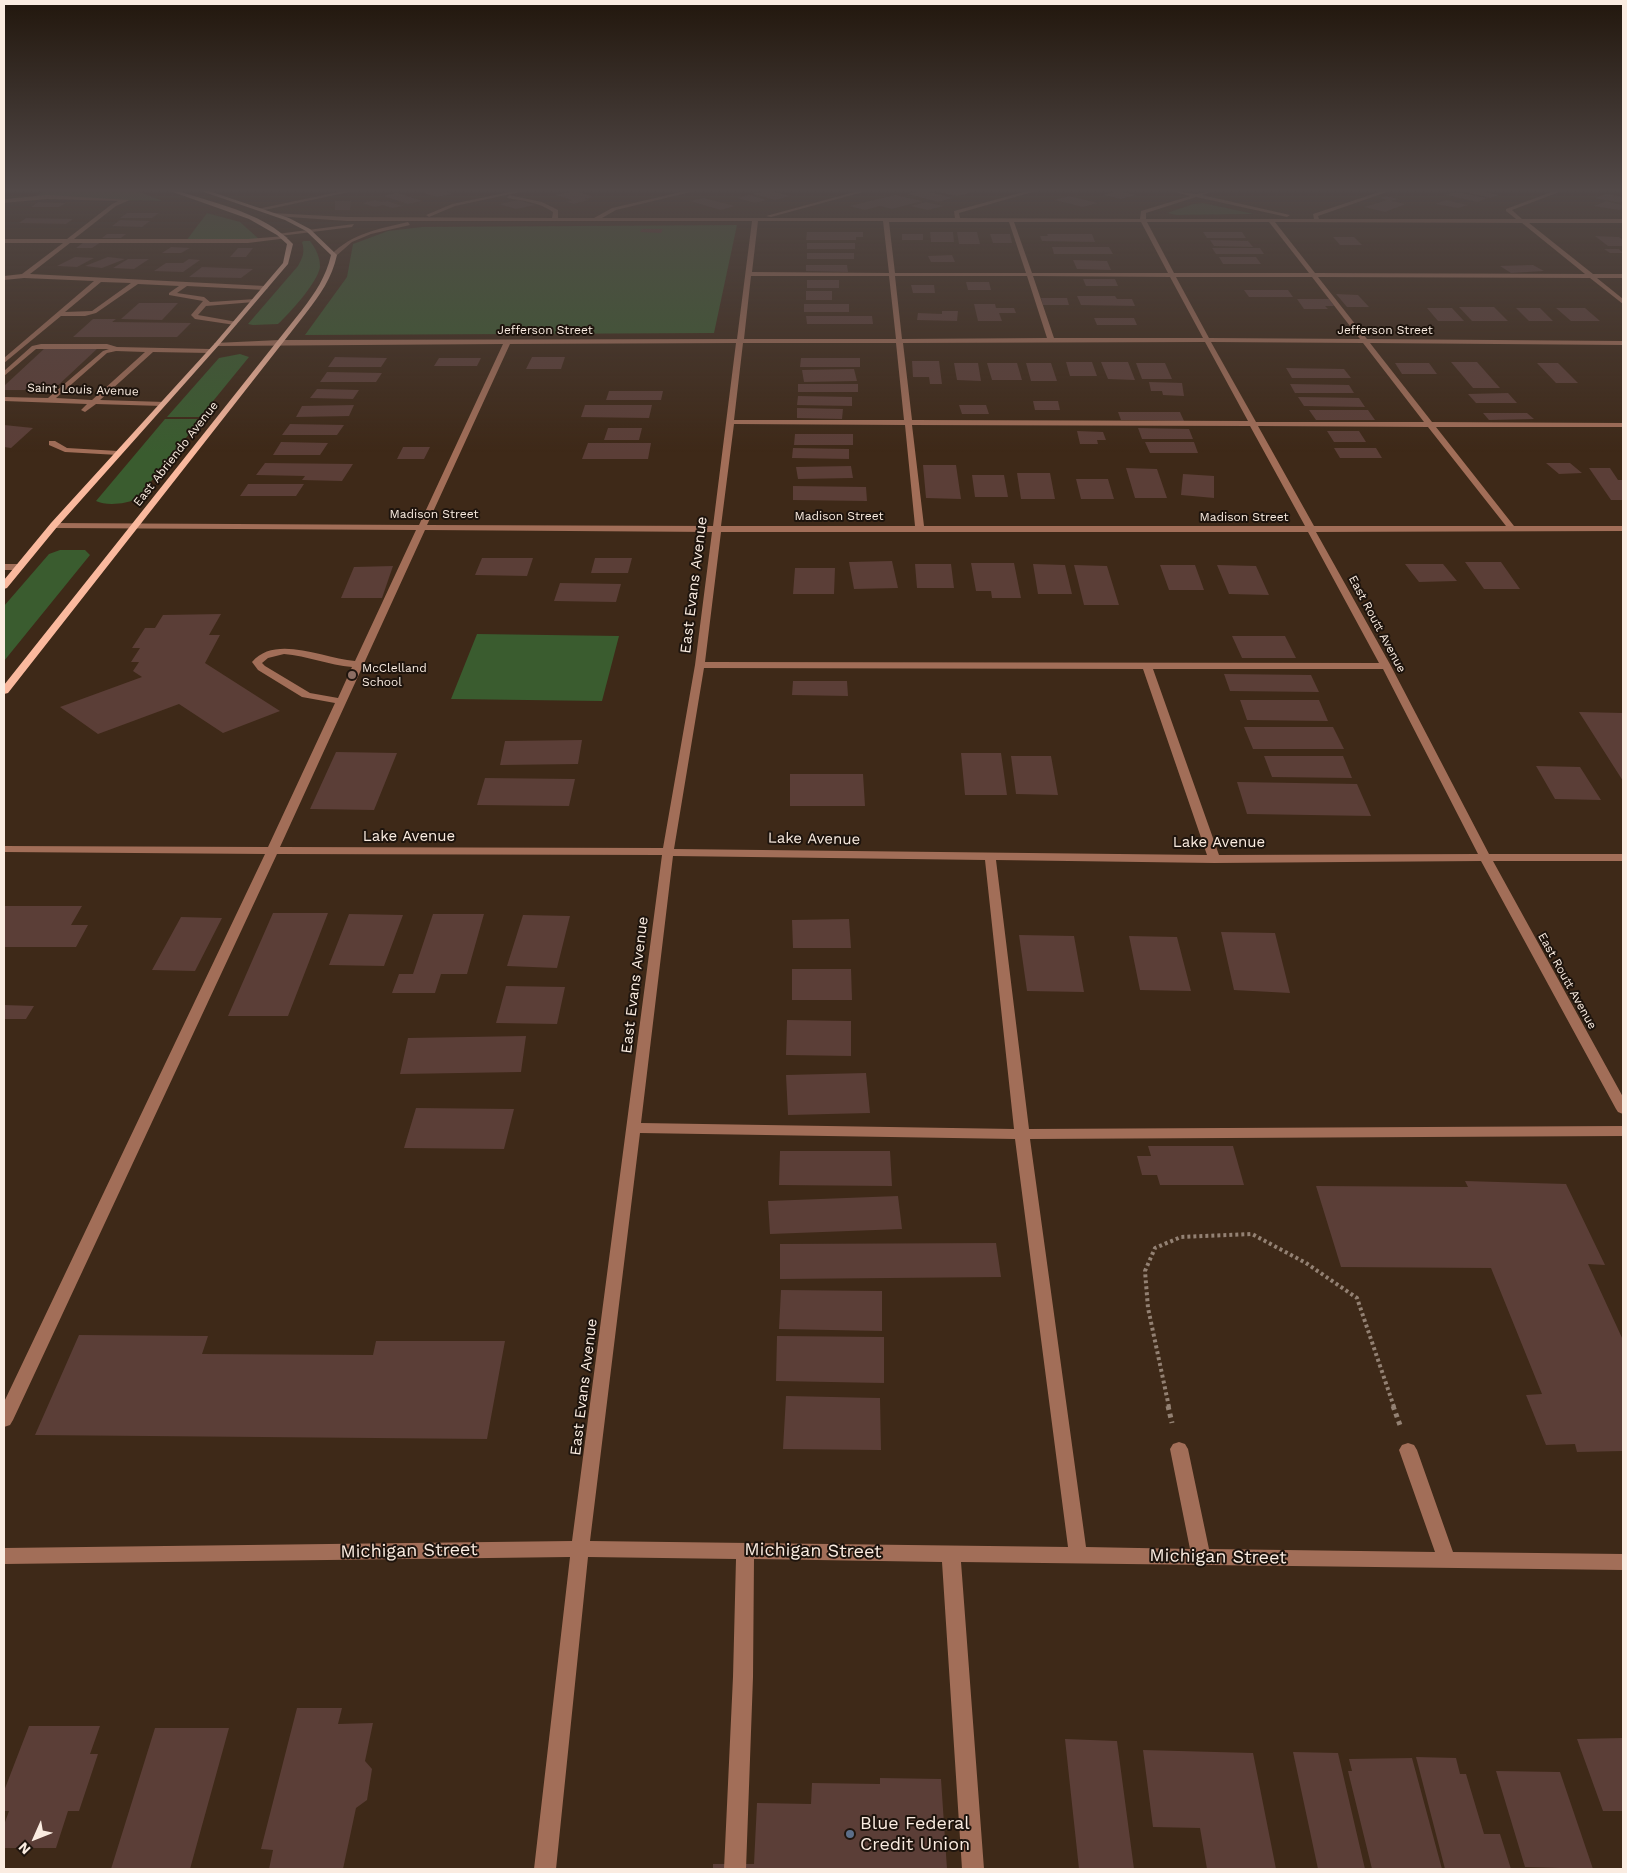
<!DOCTYPE html>
<html>
<head>
<meta charset="utf-8">
<style>
	body { margin:0 }
	#map { position:relative; width:1627px; height:1873px; overflow:hidden; background:#3e2918; font-family:"Work Sans",sans-serif }
	canvas { display:block }
	.frame { position:absolute; inset:0; border:5px solid #faece1; pointer-events:none }
	.north { position:absolute; left:10px; top:1813px; width:50px; height:50px; -webkit-text-stroke:4px #1e140d; paint-order:stroke; rotate:226deg; font-size:14px; font-weight:700; line-height:20px; text-align:center; color:#faece1 }
	.north::after { content:''; display:block; margin:auto; width:18px; height:22px; background:#faece1; clip-path:polygon(50% 0,100% 100%,50% 72%,0 100%) }
</style>
</head>
<body>
<div id="map">
<canvas width="1627" height="1873"></canvas>
<div class="frame"></div>
<div class="north">N</div>
</div>
<script>
const c = document.querySelector('canvas').getContext('2d');
c.lineJoin = 'round';
function fillPath(path, color) { c.fillStyle = color; c.fill(path, 'evenodd'); }
function trace(path, color, width, dash) { c.strokeStyle = color; c.lineWidth = width; c.lineCap = dash ? 'butt' : 'round'; c.setLineDash(dash || []); c.stroke(path); }
function write(font, color, halo, rows, align = 'center') {
  c.font = font + ' "Work Sans",sans-serif'; c.lineWidth = 4; c.setLineDash([]); c.textBaseline = 'middle'; c.strokeStyle = halo; c.fillStyle = color; for (const [text, x, y, turn = 0] of rows) {
    c.save(); c.translate(x, y); c.rotate((+turn || 0) * Math.PI / 180); c.textAlign = isNaN(turn) ? turn : align; if (halo) c.strokeText(text, 0, 0); c.fillText(text, 0, 0); c.restore();
  }
}
fillPath(new Path2D(`
	M43,191H137L163,201L35,198Z
	M1203,203L1254,214L1176,215L1167,213L1193,204Z
	M207,213L240,222L260,240L186,241Z
	M737,225L714,333L305,335L347,277L353,244L388,231L422,227Z
	M302,241H310C316,249 320,257 320,267C318,282 289,314 278,324L253,325L248,324L298,266C303,257 305,252 302,242H304Z
	M240,354L249,357L200,417H167L219,358Z
	M165,419H201L137,499C126,504 106,506 96,501Z
	M60,550H85L90,555L4,661V606L49,554Z
	M477,634L619,636L602,701L451,699Z`), '#3a5c2f');
fillPath(new Path2D(`
	M443,191L452,194L437,197L421,192Z
	M575,191L594,197L584,199L589,200L574,204L566,202L572,200L556,195Z
	M765,191H770L791,196L775,200L753,194Z
	M921,191H925L953,198L938,202L908,194Z
	M968,191L973,192L957,196L938,192Z
	M1118,191L1136,195L1121,199L1103,195Z
	M1461,191H1480L1499,195L1490,198Z
	M1456,192L1487,198L1478,202L1446,195Z
	M397,193L423,201L408,204L383,196Z
	M1606,194L1623,197V201L1620,203L1595,198Z
	M749,195L767,200L755,203L737,198Z
	M895,195L923,201L892,209L880,206L865,210L849,206Z
	M1069,196L1098,203L1083,207L1054,200Z
	M1386,196L1399,199L1391,201L1406,204L1385,212L1364,207L1387,200L1380,198Z
	M704,198L735,206L721,210L689,201Z
	M375,200L382,202L387,201L403,206L392,208L383,205L375,207L362,203Z
	M518,200L535,205L516,209L499,204Z
	M1446,200L1468,205L1458,208L1435,204Z
	M335,201H351L350,210H335Z
	M1606,201L1623,205V208L1619,210L1594,206Z
	M38,202L66,203L59,207H31Z
	M926,202L944,206L928,210L910,206Z
	M127,213H159L152,218H120Z
	M26,218L73,219L66,224L19,223Z
	M120,220L150,221L142,227L112,226Z
	M642,229H663L661,233L640,232Z
	M807,232H863V237H856V240H806Z
	M930,232H953L954,242H931Z
	M957,232H977L980,244H959Z
	M1203,232H1242L1246,238H1207Z
	M107,234H126L121,238H102Z
	M902,234H923V240H902Z
	M990,234H1010L1012,243H993Z
	M1047,234H1092L1095,242L1042,241L1040,236H1048Z
	M1595,236L1619,237L1623,240V246H1608Z
	M1333,237H1354L1362,245H1340Z
	M1210,240L1248,241L1253,247L1214,246Z
	M84,242H101L92,248H76Z
	M807,243H855V249H807Z
	M171,247L190,248L181,253H162Z
	M1052,247H1109L1113,254H1054Z
	M238,248H253L246,257H230Z
	M1212,248H1260L1264,254H1216Z
	M1604,249H1619L1623,253H1610Z
	M807,253H854V259H807Z
	M952,255L955,262H931L928,256Z
	M75,257L94,258L77,267L57,266Z
	M108,257L125,259L102,268L85,266Z
	M1219,257H1256L1261,264H1223Z
	M128,259H149L134,269L113,268Z
	M189,259L200,260L183,272L154,271L166,263H183Z
	M1073,260L1107,261L1111,270L1077,269Z
	M806,265H847L848,272L806,271Z
	M1533,265L1544,271L1511,273L1500,266Z
	M202,267L253,269L241,278L189,277Z
	M1083,279H1115L1118,286H1086Z
	M807,280H839V288H807Z
	M966,282H989L991,290H968Z
	M911,285H934L935,293H913Z
	M1244,290H1288L1293,297H1249Z
	M806,291H832V300H806Z
	M1336,294L1358,295L1369,307H1347Z
	M1077,296H1115L1117,299H1132L1135,306L1081,305Z
	M1041,298H1067L1069,305H1043Z
	M1297,299H1329L1334,306H1325L1328,309H1304Z
	M139,303H178L162,320L121,319Z
	M804,304H849V312H804Z
	M974,304H995L996,308H1014L1016,313H999L1002,321H978Z
	M1459,307H1494L1508,321H1472Z
	M1427,308H1452L1464,321H1438Z
	M1516,308H1540L1553,321H1529Z
	M1556,308H1585L1600,321H1571Z
	M942,311H958L957,321L917,320L918,313L942,314Z
	M806,316H872L873,324H807Z
	M1094,318H1134L1137,325H1097Z
	M93,319H116L112,322L191,323L177,337H73Z
	M45,348H98L53,390H4V386Z
	M335,357L387,358L381,367H328Z
	M532,357H565L561,369H526Z
	M439,358H481L477,366H434Z
	M801,358H860V367H800Z
	M912,361H939L942,384H930L929,377H913Z
	M1066,362H1092L1097,376H1070Z
	M1101,362H1128L1135,380L1108,379Z
	M1451,362H1477L1500,388H1473Z
	M954,363H978L981,381L957,380Z
	M987,363H1017L1022,380H992Z
	M1026,363H1051L1057,381H1031Z
	M1136,363H1165L1172,379H1142Z
	M1395,363H1429L1437,374H1402Z
	M1537,363H1558L1578,383H1556Z
	M1286,368L1344,369L1351,378H1292Z
	M854,369L857,381L804,382L802,370Z
	M327,372L382,373L376,382H320Z
	M1149,382L1182,383L1184,396L1163,395L1162,391H1151Z
	M798,384H858V392H798Z
	M1290,384L1349,385L1354,393H1295Z
	M317,389L359,390L353,399L310,398Z
	M609,391H663L661,400H606Z
	M1508,393L1517,403H1476L1468,394Z
	M798,396L852,397V406L797,405Z
	M1298,397L1359,398L1365,407L1304,406Z
	M1033,401H1058L1060,410H1035Z
	M354,405L349,416L296,417L302,406Z
	M585,405H652L649,418L581,417Z
	M959,405H986L989,414H962Z
	M797,408L843,409L842,419L797,418Z
	M1309,410H1368L1375,420H1316Z
	M1118,412H1180L1184,421L1121,420Z
	M1483,413H1527L1534,419L1489,420Z
	M290,424L344,425L337,435H282Z
	M4,425L33,428L11,448L4,447Z
	M608,428H642L639,440H604Z
	M1138,428L1189,429L1193,439H1142Z
	M1077,431L1103,432L1106,440H1097L1098,444H1080Z
	M1327,431H1359L1366,442H1334Z
	M795,434H853V445H794Z
	M281,442L328,443L320,455H273Z
	M1145,442H1194L1198,453H1150Z
	M588,443H651L648,459H582Z
	M403,447H430L424,459H397Z
	M793,448L849,449V459L792,458Z
	M1334,448H1376L1382,458H1340Z
	M265,463L353,464L342,481L302,480L305,476L256,475Z
	M1546,463H1570L1582,473L1559,474Z
	M923,465H956L961,499L926,498Z
	M851,466L853,478L798,479L796,467Z
	M1126,468L1157,469L1167,498H1135Z
	M1589,468H1610L1618,480H1623V500H1611Z
	M1017,473H1050L1055,499H1021Z
	M1183,474L1214,476V498L1181,495Z
	M972,475H1004L1008,497H975Z
	M1076,479H1108L1114,499H1081Z
	M248,484H304L296,496H240Z
	M793,486L866,487L867,501L793,500Z
	M482,558H533L527,576L475,575Z
	M595,558H632L628,573H591Z
	M892,561L898,588L854,589L849,562Z
	M1465,562H1501L1520,589H1484Z
	M971,563H1014L1021,598H992L991,591H976Z
	M915,564H951L954,588H917Z
	M1033,564L1065,565L1072,594H1038Z
	M1405,564H1443L1457,581L1419,582Z
	M1074,565L1107,566L1119,605H1084Z
	M1160,565H1195L1204,590H1169Z
	M1217,565L1256,566L1269,595L1229,594Z
	M393,566L382,598H341L354,567Z
	M795,568H835L834,594H793Z
	M560,583L621,584L616,602L554,601Z
	M221,614L209,635H220L205,663L280,711L223,733L179,704L98,734L60,707L142,677L133,671L139,662H131L140,648H132L145,628H155L163,615Z
	M1232,636H1285L1296,658H1242Z
	M1224,674L1311,675L1319,692L1230,691Z
	M793,681H847L848,696L792,695Z
	M1240,700H1319L1328,721L1247,720Z
	M1579,712L1623,713V781Z
	M1244,727H1333L1344,749H1253Z
	M582,740L578,764L500,765L505,741Z
	M336,752L397,753L374,810L310,809Z
	M961,753H1001L1007,795H965Z
	M1011,756H1051L1058,795L1016,794Z
	M1264,756H1343L1352,778L1272,777Z
	M1536,766L1580,767L1601,800L1555,799Z
	M790,774H863L865,806H790Z
	M485,778L575,779L569,806L477,805Z
	M1237,782L1357,784L1371,816L1247,814Z
	M4,906H82L71,925H88L76,947H4Z
	M273,913H328L288,1016H228Z
	M349,914L403,915L384,966L329,965Z
	M433,914H484L467,974H441L435,993H392L399,974H413Z
	M523,915L570,916L557,968L507,966Z
	M181,917L222,918L195,971L152,970Z
	M849,919L851,948H793L792,920Z
	M1221,932L1275,933L1290,993L1234,990Z
	M1019,935L1074,936L1084,992L1027,991Z
	M1129,936L1177,937L1191,991L1140,990Z
	M792,969H851L852,1000H792Z
	M506,986L565,987L557,1024L496,1023Z
	M4,1005L34,1006L26,1019H4Z
	M787,1020L851,1021V1056L786,1055Z
	M526,1036L521,1072L400,1074L408,1038Z
	M866,1073L870,1113L788,1115L786,1075Z
	M416,1108L514,1109L504,1149L404,1148Z
	M1148,1146H1233L1244,1185H1160L1157,1175H1142L1137,1156H1151Z
	M780,1151H890L892,1186L779,1185Z
	M1465,1181L1566,1184L1605,1265L1588,1264L1623,1340V1451L1577,1452L1575,1444L1546,1445L1526,1395L1542,1394L1491,1268L1341,1267L1316,1186L1468,1187Z
	M898,1196L902,1229L770,1234L768,1201Z
	M996,1243L1001,1277L780,1279V1244Z
	M781,1290L882,1291V1331L779,1329Z
	M79,1335L208,1336L202,1354L373,1355L376,1341H505L487,1439L35,1435Z
	M777,1336L884,1337V1383L776,1381Z
	M786,1396L880,1398L881,1450L783,1449Z
	M297,1708H342L338,1724L373,1723L365,1761L372,1769L367,1800L356,1808L343,1869H269L273,1850L261,1849Z
	M29,1726H100L90,1754H98L79,1811H68L56,1848H4V1825L9,1811H4V1791Z
	M155,1728H229L190,1869H111Z
	M1623,1738V1811H1603L1577,1739Z
	M1065,1739L1117,1741L1134,1869H1079Z
	M1143,1750L1253,1753L1276,1869H1207L1200,1828L1153,1827Z
	M1293,1752L1338,1753L1365,1869H1318Z
	M1416,1757L1456,1758L1460,1774H1466L1484,1834H1500L1511,1869H1445Z
	M1412,1758L1442,1869H1372L1348,1771H1352L1349,1759Z
	M1496,1771L1560,1772L1593,1869L1525,1867Z
	M880,1778L941,1779L947,1869H713V1864H754L757,1803L811,1804L812,1783L880,1784Z`), '#5b3e37');
trace(new Path2D(`
	M1169,1407L1148,1308L1145,1271L1155,1248L1181,1237L1252,1234L1306,1263L1357,1298L1394,1407`), '#938173', 4, [3, 3]);
trace(new Path2D(`
	M1168,1406L1172,1423
	M1393,1406L1400,1425`), '#938173', 5, [4, 4]);
fillPath(new Path2D(`
	M343,191H354L260,211L257,209Z
	M514,191H525L455,206L429,217L426,215L452,204Z
	M685,191H695L616,210L602,218H955L954,211L1027,191H1036L959,213L960,218L1140,219L1141,211L1190,196L1172,191L1196,194L1213,191L1202,195L1290,215L1287,217L1196,197L1146,213V219H1314L1313,214L1382,191H1390L1318,216L1319,219H1516L1506,211V209L1554,191H1562L1512,210L1522,219H1623V223H1529L1593,274H1623V278H1597L1623,299V304L1590,278L1318,277L1367,339L1623,341V345L1370,343L1432,422L1623,423V427H1436L1514,526H1623V531L1316,532L1391,666L1489,854H1623V861H1493L1623,1097V1114L1618,1112L1616,1109L1481,861L1214,863L996,860L1029,1129L1623,1126V1136L1030,1139L1086,1547L1190,1549L1170,1449L1173,1444L1179,1442L1185,1444L1188,1449L1209,1549L1435,1552L1399,1450L1402,1445L1408,1443L1414,1445L1417,1450L1453,1552L1623,1554V1570L961,1562L984,1869H962L942,1562L754,1559L753,1677L746,1869H724L733,1677L736,1559L588,1557L556,1869H534L570,1557L4,1564V1548L572,1541L662,855L277,854L13,1420L10,1425L4,1427V1402L265,854L4,852V846L268,847L335,703L302,697L258,670L252,662C276,634 324,659 355,661L416,530L54,528L51,527V523L419,525L503,344L217,346L214,344L215,343L280,340L737,339L752,221H347L274,216L272,213L347,217L552,218L553,212C539,202 523,201 507,198L509,195L542,202L558,210V218H594L612,208ZM758,221H883L889,273L752,272ZM889,222H1009L1026,273H895ZM1014,222H1141L1168,273H1032ZM1147,222H1269L1309,273H1174ZM1275,222L1522,223L1585,274L1315,273ZM751,276H889L896,339H744ZM895,276H1027L1047,338L902,339ZM1033,276L1170,277L1203,338H1054ZM1176,277H1312L1360,339L1209,338ZM1205,342L1248,421L912,420L903,343ZM1211,342L1363,343L1424,422H1256ZM736,343L713,526L427,525L510,344ZM743,343H896L904,420H734ZM734,424L905,425L915,526H721ZM912,425L1250,426L1305,526H924ZM1258,426L1428,427L1506,526H1314ZM425,530L712,532L695,665L663,848L280,847ZM721,532H1308L1379,663L705,662ZM284,654C307,656 329,665 352,667L338,698L310,693L265,666L262,663L268,658ZM704,668L1143,669L1207,855L674,849ZM1153,669H1383L1478,854L1219,855ZM673,856L985,860L1014,1129L641,1123ZM640,1133L1015,1139L1068,1547L590,1541Z
	M858,191H867L771,217L766,216Z
	M47,195L130,200L116,206L74,239H248L285,236L288,238L248,243H70L30,274L265,286L268,288L265,290L187,286L177,293L204,297L210,302L256,299V301L254,302L206,306L198,315L237,322V324L235,325L195,319L191,315L203,301L169,295V293L179,286L138,284L96,313L85,316H61L4,363V358L94,281L24,278L4,280V276L22,274L63,243H4V239H67L112,204L118,201L47,199L4,203V199ZM101,282L131,283L92,311L65,312Z
	M408,222L410,225L371,234L352,242L336,256L331,255C352,233 379,229 408,222Z
	M354,224L352,227L280,236L277,234Z
	M41,344H107L117,347L210,349L213,351L210,353L153,352L100,400L165,402L166,404L162,406L96,404L85,412L81,410L87,404L4,401V397L48,398L103,351L109,349H36L4,376V371L32,346ZM116,351L145,352L92,400L56,398L107,353Z
	M49,441H55L67,448L118,451L122,453L118,455L65,452L49,445Z
	M4,564H20L24,567L20,570H4Z`), '#a26e58');
fillPath(new Path2D(`
	M170,191C182,191 193,196 204,199C236,209 270,219 293,244L288,264L219,345L57,527L7,588L4,589V580L51,523L215,343L283,263L287,244L277,235L249,219Z
	M201,191H209L289,218L310,229L337,255C332,278 320,295 306,313L8,693L4,694V685L302,310C315,293 326,277 331,255L306,231L285,220Z`), '#fab99e');
const sky = c.createLinearGradient(0, 0, 0, 453);
sky.addColorStop(0, '#22170d');
sky.addColorStop(0.42, '#524948');
sky.addColorStop(1, '#52494800');
c.fillStyle = sky;
c.fillRect(0, 0, 1627, 453);
for (const [x, y, r, color] of [
	[352,675,5,"#8d6e63"],
	[850,1834,5,"#5c6f8a"]
]) { const dot = new Path2D(); dot.arc(x, y, r, 0, 2 * Math.PI); c.fillStyle = color; c.fill(dot); trace(dot, '#1e140d', 2); }
write('12px', '#faece1', '#1e140d', [
	["Jefferson Street",545,330],
	["Jefferson Street",1385,330],
	["Saint Louis Avenue",83,390,2],
	["East Abriendo Avenue",176,454,-52],
	["Madison Street",434,514],
	["Madison Street",839,516],
	["Madison Street",1244,517],
	["East Routt Avenue",1377,624,62],
	["East Routt Avenue",1567,981,61]
]);
write('12px', '#faece1', '#1e140d', [
	["McClelland",362,668],
	["School",362,682]
], 'left');
write('15px', '#faece1', '#1e140d', [
	["East Evans Avenue",694,585,-83],
	["Lake Avenue",409,837],
	["Lake Avenue",814,839,1],
	["Lake Avenue",1219,843],
	["East Evans Avenue",635,985,-83],
	["East Evans Avenue",584,1387,-83]
]);
write('18px', '#faece1', '#1e140d', [
	["Michigan Street",409,1551,-1],
	["Michigan Street",813,1551,1],
	["Michigan Street",1218,1557,1]
]);
write('18px', '#faece1', '#1e140d', [
	["Blue Federal",860,1824],
	["Credit Union",860,1845]
], 'left');
</script>
</body>
</html>
